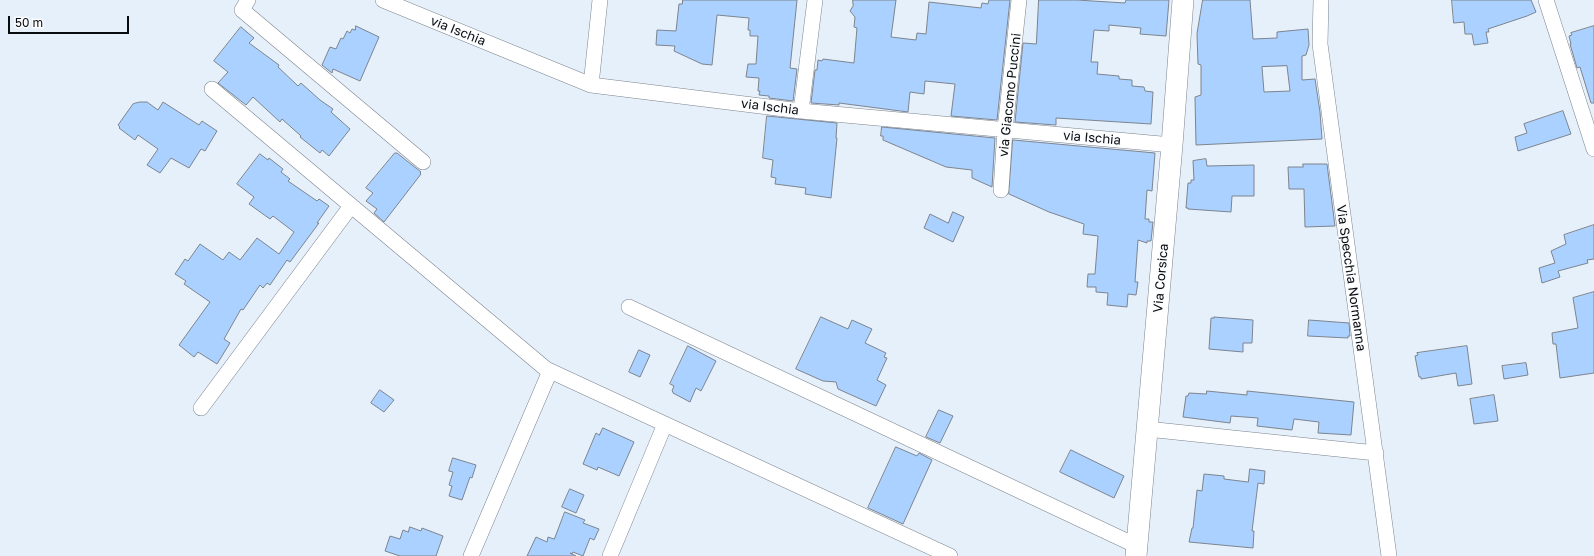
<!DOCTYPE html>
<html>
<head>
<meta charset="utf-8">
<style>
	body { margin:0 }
	#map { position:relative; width:1594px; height:556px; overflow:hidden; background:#e6f0fb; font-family:"Golos Text",sans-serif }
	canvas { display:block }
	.scale { position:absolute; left:8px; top:16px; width:121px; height:18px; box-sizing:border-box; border:2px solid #090c0f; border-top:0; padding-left:5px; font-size:12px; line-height:14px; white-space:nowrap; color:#090c0f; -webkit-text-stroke:3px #fafcfe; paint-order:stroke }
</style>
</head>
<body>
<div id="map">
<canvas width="1594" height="556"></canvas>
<div class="scale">50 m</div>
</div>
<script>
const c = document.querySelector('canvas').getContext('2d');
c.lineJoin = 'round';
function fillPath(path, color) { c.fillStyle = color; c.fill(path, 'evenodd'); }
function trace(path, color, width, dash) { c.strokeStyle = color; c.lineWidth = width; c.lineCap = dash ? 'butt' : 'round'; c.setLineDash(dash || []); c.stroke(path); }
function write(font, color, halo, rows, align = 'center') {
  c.font = font + ' "Golos Text",sans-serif'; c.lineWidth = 3; c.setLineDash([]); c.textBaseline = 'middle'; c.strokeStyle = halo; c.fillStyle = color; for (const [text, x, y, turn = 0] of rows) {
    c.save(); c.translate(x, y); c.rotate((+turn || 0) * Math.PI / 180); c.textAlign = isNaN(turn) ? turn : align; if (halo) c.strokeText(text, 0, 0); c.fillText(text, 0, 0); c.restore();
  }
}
const building = new Path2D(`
	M683,0H797L790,68L797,69L793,101L769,98V96L759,95L760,91H758L759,78L746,77L748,64H756L758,36H750V30H748L749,18L717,15L712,65L702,64L674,51L675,46L656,45L657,30L676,31L679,4H682Z
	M853,0H896L891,37L916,40L917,33L926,34L929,2L981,8L982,3L988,4L989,0H1010L997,120L951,116L955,84L925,81L924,94L910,92L908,112L839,103V105L811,103L815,70H817L818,60L822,61L823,59L854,63L857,28L854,27L855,17L850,11L853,6Z
	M1039,0H1077L1125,3L1126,0H1169L1166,36L1140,34L1141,28L1109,25V31L1094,30L1091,62H1098L1097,74L1119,76V79L1132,80V86L1144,87L1145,91L1153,92L1151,124L1056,118V125L1015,122L1023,43L1036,44Z
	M1203,0H1250L1253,39L1277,38V32L1308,29L1309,45L1306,55L1302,56V80L1315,79L1320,112L1322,139L1196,145L1195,97L1201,95V65L1198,64L1197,34ZM1287,66L1290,91L1264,92L1262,67Z
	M1452,0H1531L1536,12L1527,16L1488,29L1489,32H1486L1488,43L1474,45L1472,34H1465L1464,22L1454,23Z
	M356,26L379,37L360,81L333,69L332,73L322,65L330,47L336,49L341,38L343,39L347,31L350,33L352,29L355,30Z
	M1594,26V103H1591L1580,67L1577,68L1570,44H1571L1569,36L1572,35L1571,33Z
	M241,27L254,38L249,43L279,65L278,67L298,86L301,83L320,100L333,109L331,112L350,129L329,156L322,150L320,153L300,137L301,136L282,119L280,122L253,97L246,105L218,83L228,72L214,61Z
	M140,102H147L158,110L163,102L199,125L202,121L217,131L205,151L201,149L189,168L171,158L160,173L147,165L158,149L138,135L135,140L119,128L120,127L118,125L133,104Z
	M1563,111L1571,134L1518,151L1515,137L1527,133L1524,124Z
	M767,116L837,123L836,138H837L831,198L805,194L806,188L775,184L776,178L771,177L773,160L763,158Z
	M882,127L995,138L992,187L972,178V170L946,167L883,140V136H881Z
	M1013,140L1155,153L1152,191L1147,190L1145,219H1149V222H1153L1151,241H1147V243L1138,240L1135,282H1138L1136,295L1128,294L1127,307L1107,305L1108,293L1096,292V287H1087L1088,274H1095L1098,236L1083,234L1084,224L1049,212L1009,194Z
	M395,153H397L407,161L421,172L420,173L421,174L384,222L374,213L377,209L366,201L373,193L366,188Z
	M260,154L268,160L269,158L283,169L281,172L290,179L288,181L317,201L319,199L329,206L317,223H319L290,262L287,260L270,285L267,283L263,288L260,285L243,310L241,309L224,339L230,343L217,364L198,352L194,357L179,345L210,302L184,284L186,281L175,274L185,259L188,261L200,244L223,260L229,252L240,260L257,238L279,254L294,232L273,216L270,219L249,204L254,197L237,184Z
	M1206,159L1207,166L1254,165V196H1232L1231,212L1188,209V208H1186L1188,183H1191V180H1194L1193,161Z
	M1303,164H1327L1335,226L1305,227L1304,189H1289L1288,167H1303Z
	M953,212L964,217L953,242L924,228L930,214L948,223Z
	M1594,225V259L1587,260L1588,263L1558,271L1560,277L1542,283L1539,268L1555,263L1551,251L1566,244L1564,235Z
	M1594,292V373L1560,378L1556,344H1553L1552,333L1578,328L1573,298Z
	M821,317L848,329L852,320L872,329L865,343L886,353L884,357L887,358L877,380L886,385L876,406L838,389L836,382L823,381L796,369Z
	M1214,317L1253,320L1252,343H1243V352L1209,349L1211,318H1214Z
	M1309,320L1349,323L1350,336H1348V338L1308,336Z
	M688,346L716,361L701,391L696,388L690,402L673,393V392L672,391L674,386L670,384Z
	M1467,346L1472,384L1458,386L1456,373L1421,379V377H1419L1415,356L1418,355L1417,353Z
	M639,350L650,355L640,377L629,372Z
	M1526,363L1528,375L1504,379L1502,366Z
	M380,390L394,400L384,412L371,403Z
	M1207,391L1247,395V391L1354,402L1351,435L1318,433L1319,422L1294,419L1292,430L1257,426L1258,418L1231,416L1230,423L1183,417L1186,396H1188L1189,393L1206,394Z
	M1494,395L1498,421L1474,424L1470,399Z
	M939,410L953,416L940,443L926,437Z
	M603,428L634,442L619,476L598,467L597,470L583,464L596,433L599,435Z
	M896,447L917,456L919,453L932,460L903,524L868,508Z
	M1071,450L1124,476L1114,498L1060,472Z
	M453,458L476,465L472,478L470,477L462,500L449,496L452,486L449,485L453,472L449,471Z
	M1250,469L1265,471L1264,484L1258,483L1252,531H1254L1253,548L1189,542L1192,528H1193L1197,490L1202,491L1204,474L1224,476V479L1248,482Z
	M570,489L584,495L576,513L562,507Z
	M565,512L585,520L583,523L599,529L594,540L590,538L583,556L573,552L572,554L570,553L576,556H527L536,537L547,542L548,537L554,539Z
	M410,527L421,531L422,528L443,536L436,556H400L385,551L390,536L400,539L403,530L408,532Z`);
fillPath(building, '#aad1ff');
trace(building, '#7c848e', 1);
const street = new Path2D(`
	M248,0L242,10L423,162
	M383,0L591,85L801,111L1172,145
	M1321,0L1320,44L1389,556
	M1546,0L1594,149
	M591,85L600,0
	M212,89L546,369L950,556
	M801,111L815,0
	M1001,190L1005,130L1019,0
	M629,307L1137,546
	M201,408L351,206
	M1147,429L1376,453
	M471,556L550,371
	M610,556L665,424`);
const secondary = new Path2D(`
	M1136,556L1172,145L1183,0`);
trace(street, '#7c848e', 16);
trace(secondary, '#7c848e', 22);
trace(street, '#fff', 15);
trace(secondary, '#fff', 21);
write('13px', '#090c0f', '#fafcfe', [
	["via Ischia",458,31,22],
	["via Giacomo Puccini",1010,95,-84],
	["via Ischia",770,107,7],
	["via Ischia",1092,138,5],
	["Via Corsica",1161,278,-85],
	["Via Specchia Normanna",1351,278,82]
]);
</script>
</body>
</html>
